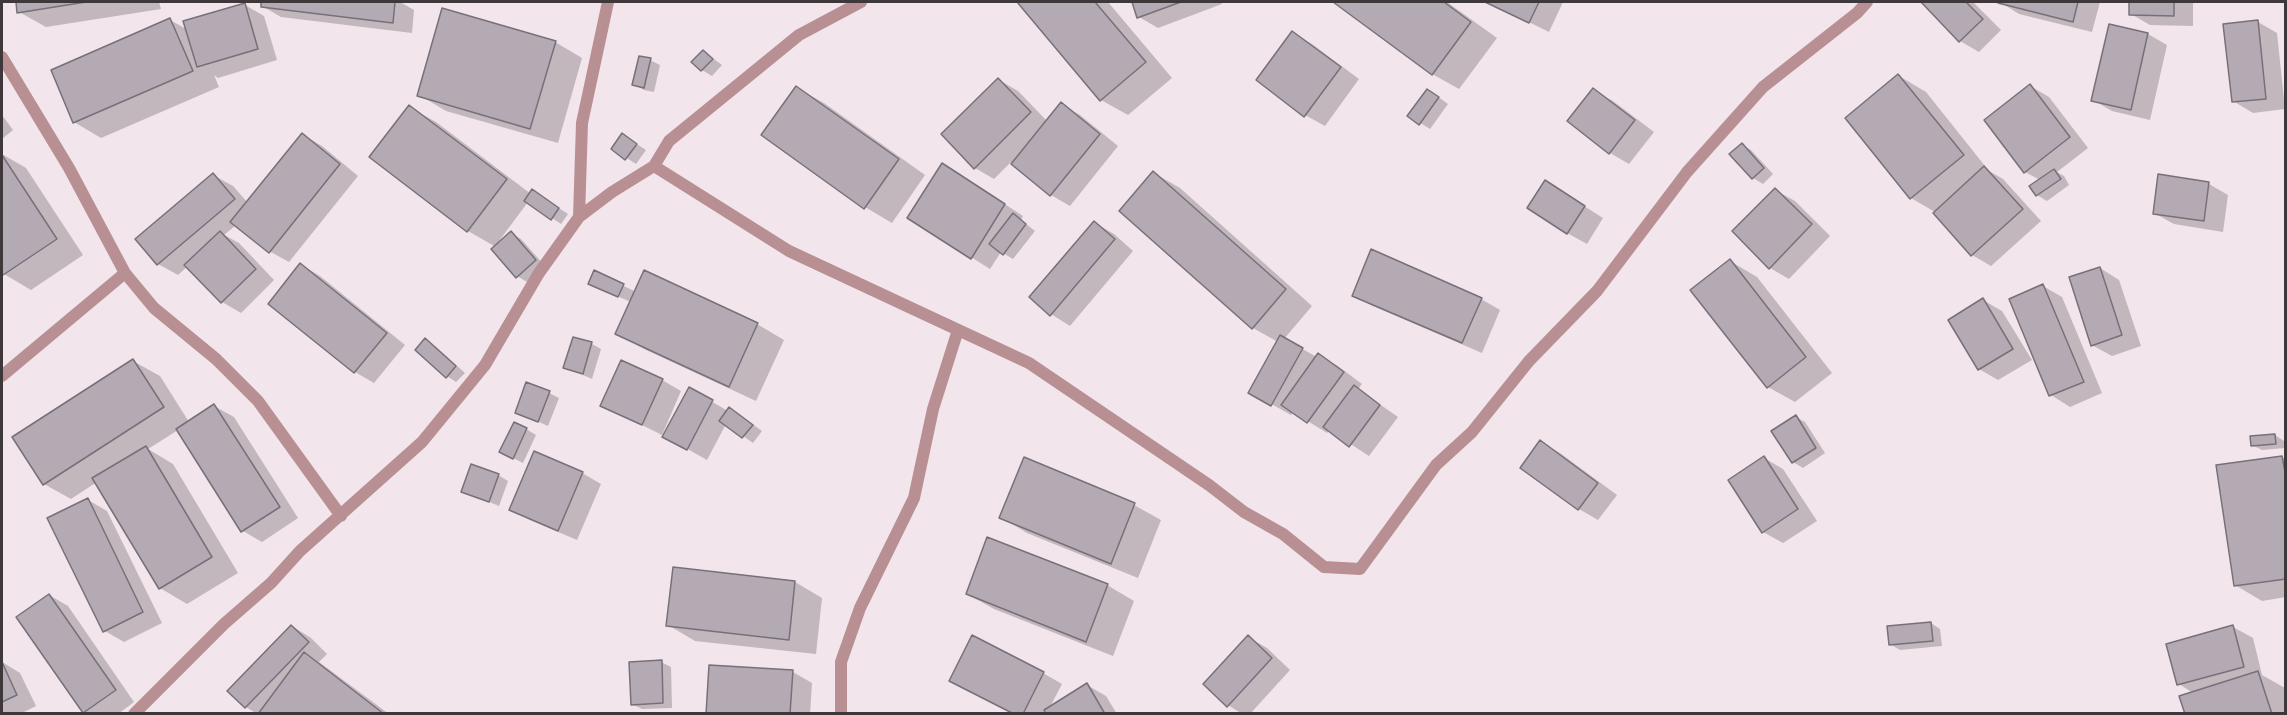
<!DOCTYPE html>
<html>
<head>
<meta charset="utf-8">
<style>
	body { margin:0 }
	#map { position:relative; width:2287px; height:715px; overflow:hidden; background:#f2e5eb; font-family:Mulish,sans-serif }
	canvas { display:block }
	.frame { position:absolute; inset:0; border:3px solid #3e383b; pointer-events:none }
</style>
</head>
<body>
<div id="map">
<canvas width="2287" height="715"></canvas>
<div class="frame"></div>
</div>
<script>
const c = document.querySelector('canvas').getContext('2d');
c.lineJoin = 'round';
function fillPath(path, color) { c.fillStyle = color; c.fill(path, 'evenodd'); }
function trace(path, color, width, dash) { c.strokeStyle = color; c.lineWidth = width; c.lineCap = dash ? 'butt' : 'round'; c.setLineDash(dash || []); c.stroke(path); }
fillPath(new Path2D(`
	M17,2H159L161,9L46,27L19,12Z
	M263,2H400L414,10L412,33L281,17L262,6Z
	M1019,2H1108L1172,78L1128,115L1101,100Z
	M1133,2H1221L1222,4L1158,28L1139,17Z
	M1336,2H1447L1497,38L1459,89L1432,74Z
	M1488,2H1563L1549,32Z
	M1923,2H1973L2001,30L1979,52L1960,41Z
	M2000,2H2100L2092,32L2019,14Z
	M2131,2H2193V26L2150,25L2131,14Z
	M245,5L264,16L277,60L218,78L214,75L219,87L101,138L74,122L170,20L188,30Z
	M2258,22L2277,33L2285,109L2253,113L2233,101Z
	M2110,25L2148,34L2167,45L2150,120L2112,111L2093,100Z
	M1293,33L1312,44L1359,79L1325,126L1305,115L1258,80Z
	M555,42L582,58L558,143L446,111L419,95Z
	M703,51L722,65L712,76L702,70Z
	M650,60L660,65L654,92L644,90L634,84Z
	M1899,76L1926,92L1989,171L2003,179L2041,221L1991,266L1972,255L1935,212L1911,198Z
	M999,80L1018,91L1047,121L1061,104L1080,115L1118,146L1070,206L1051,195L1011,162L994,179L975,168Z
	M2030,86L2049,97L2088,148L2057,172L2064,176L2069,185L2047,201L2037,195L2040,180L2025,172Z
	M797,88L824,103L925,175L892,223L865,207Z
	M1593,90L1613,101L1654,132L1629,164L1610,153L1569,121Z
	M1437,96L1448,104L1430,129L1409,116Z
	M409,107L436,122L531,194L542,197L568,214L561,224L528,202L496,245L511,233L521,239L545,266L527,282L517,276L496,247L468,231L371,157Z
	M2,115L13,130L2,139Z
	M303,135L322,146L358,176L289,262L269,251L236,225L224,235L239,243L274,280L241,313L222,302L188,266L178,275L158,264L213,175L233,186L248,203Z
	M632,141L646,150L636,164L613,149Z
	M1742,145L1751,150L1773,174L1763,184L1753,178L1731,154Z
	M2,154L26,168L83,255L31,290L4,274L2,271Z
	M1154,173L1180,188L1312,306L1284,339L1317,357L1319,355L1338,366L1362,384L1358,389L1398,417L1369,456L1329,430L1327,433L1293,412L1291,415L1250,392L1278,342L1253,328Z
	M962,176L1023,216L1021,220L1035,231L1013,259L1001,252L990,269L971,257Z
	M2160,176L2209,184L2228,195L2223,232L2174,224L2154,213Z
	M1546,182L1603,218L1587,244L1567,233Z
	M1775,190L1795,201L1830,236L1789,279L1770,268Z
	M1095,223L1114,234L1133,251L1070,326L1051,314Z
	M1730,261L1757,277L1832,373L1795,402L1768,387Z
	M301,265L320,276L405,345L374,383L355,372L270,303Z
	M2100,268L2119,280L2141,346L2112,356L2092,345Z
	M595,272L636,292L757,324L784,340L756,401L644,349L617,333L631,302L600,289Z
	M2043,286L2062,297L2102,393L2070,407L2051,395L2011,299Z
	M1353,295L1481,299L1500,310L1482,353L1373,306Z
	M1983,300L2002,311L2032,360L1998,380L1979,369Z
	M425,340L435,346L465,373L456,382L447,376Z
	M592,344L601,349L592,379L565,367Z
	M133,361L160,376L189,422L214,406L234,417L298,518L262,542L243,531L178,430L148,449L173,464L238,573L187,604L160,588L97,482L71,499L44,484Z
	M662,380L681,391L662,435L602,405Z
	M690,389L728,411L730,409L739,414L762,431L753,443L726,424L707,460L684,447Z
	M549,393L559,398L548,426L517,412Z
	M1796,417L1805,422L1825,453L1803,468L1793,462Z
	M526,429L536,435L523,463L511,457Z
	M2275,435L2284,441L2285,448L2262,450L2252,445Z
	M1541,442L1560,453L1617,495L1598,520L1579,509Z
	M2282,457L2286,459V597L2262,601L2235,585Z
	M1764,458L1783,469L1817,521L1783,543L1763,532L1730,480Z
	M1024,459L1134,505L1161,520L1138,578L1027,533L1001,517Z
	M582,473L601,484L577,540L530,520L511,509Z
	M498,475L508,481L499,506L463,491Z
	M88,500L107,511L162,623L124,642L105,631Z
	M675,569L795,582L822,598L816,654L695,641L668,625Z
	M1107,585L1134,601L1113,656L994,609L967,594Z
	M49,595L68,606L134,702L118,714L85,712L18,618Z
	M1931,623L1940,629L1942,646L1900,650L1890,644Z
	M292,626L311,638L327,654L319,662L389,714H257L246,707L229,691Z
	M2233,627L2253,638L2262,675L2285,688L2286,714H2187L2193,693L2179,684Z
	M1248,637L1267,648L1290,670L1250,714H1242L1228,705Z
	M2,662L20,673L36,706L20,714H2Z
	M661,662L671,667L672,708L642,709L632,704Z
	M711,666L793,672L812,683L810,714H708Z
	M1043,673L1062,684L1050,707L1087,685L1106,696L1117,714H1014Z`), '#0003');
const building = new Path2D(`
	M16,2H86L17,13Z
	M261,2H395L393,23L261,7Z
	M1017,2H1095L1146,62L1100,101Z
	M1132,2H1181L1137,18Z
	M1333,2H1444L1471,22L1432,75Z
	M1485,2H1539L1529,23Z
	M1921,2H1966L1983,19L1959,42Z
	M1998,2H2078L2073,22L1998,3Z
	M2129,2H2174V16L2129,15Z
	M245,3L258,49L197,67L183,21Z
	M442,8L556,41L530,129L417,96Z
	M170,18L193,71L73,123L51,70Z
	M2258,20L2266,99L2232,102L2223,24Z
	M2109,24L2148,33L2131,110L2091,101Z
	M1292,31L1341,67L1304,117L1256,80Z
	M703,50L713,59L701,71L691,62Z
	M639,56L651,58L644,88L632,85Z
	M1898,74L1964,155L1910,199L1845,118Z
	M998,78L1031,112L974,169L941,134Z
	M2030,84L2070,137L2024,173L1984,120Z
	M796,86L899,159L864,209L761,135Z
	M1593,88L1635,120L1609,154L1567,121Z
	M1427,89L1439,97L1419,125L1407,116Z
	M1061,102L1100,134L1050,196L1011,164Z
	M409,105L507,179L467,232L369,157Z
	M302,133L340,164L269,253L230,222Z
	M622,133L637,144L625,160L611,149Z
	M1742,143L1764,168L1752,179L1729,154Z
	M2,155L57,239L3,275L2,273Z
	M942,163L1005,204L971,259L907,218Z
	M1984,166L2023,209L1971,256L1933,213Z
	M2054,169L2061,179L2036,196L2029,186Z
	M1153,171L1286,289L1252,329L1119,211Z
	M213,173L235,199L157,265L135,239Z
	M2158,174L2209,182L2204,221L2153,214Z
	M1545,180L1585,206L1567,234L1527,208Z
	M1775,188L1812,224L1769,269L1732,231Z
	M532,189L559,208L551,220L524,201Z
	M1013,213L1026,224L1003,255L989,244Z
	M1094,221L1115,239L1050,316L1029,297Z
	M220,231L256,269L221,303L184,265Z
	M511,231L536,260L516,278L491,249Z
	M1371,249L1482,298L1462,343L1352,296Z
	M1730,259L1806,357L1767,388L1690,290Z
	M300,263L387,333L354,373L268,304Z
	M2100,267L2122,335L2091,346L2069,277Z
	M594,270L624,284L618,297L588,284Z
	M644,270L758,323L729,387L615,334Z
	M2043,284L2084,382L2049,396L2009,299Z
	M1983,298L2013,349L1978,370L1948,320Z
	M1280,335L1303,348L1271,406L1248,393Z
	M573,337L592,342L583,374L563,368Z
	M425,338L456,366L446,378L415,350Z
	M1318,353L1344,372L1307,423L1281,405Z
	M133,359L164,407L43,485L12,437Z
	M621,360L663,379L642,425L600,406Z
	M526,382L550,391L538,422L515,413Z
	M1354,385L1380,405L1349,447L1323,427Z
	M689,387L713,400L687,450L662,437Z
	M214,404L280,507L241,532L176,429Z
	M729,407L753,425L742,438L719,421Z
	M1796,415L1816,448L1792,463L1771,431Z
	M514,422L527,428L513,459L499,452Z
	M2275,434L2276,444L2251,446L2250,436Z
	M1540,440L1598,483L1578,510L1520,468Z
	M146,446L212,557L159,589L92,478Z
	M534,451L583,472L558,531L509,510Z
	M1764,456L1798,509L1762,533L1728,480Z
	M2282,456L2286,477V579L2234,586L2216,465Z
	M1024,457L1135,503L1111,564L999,518Z
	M471,464L499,474L489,502L461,492Z
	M88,498L143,612L103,632L47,518Z
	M987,537L1108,584L1086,642L966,594Z
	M673,567L795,581L789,640L666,626Z
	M49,594L116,690L83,713L16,617Z
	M1931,622L1933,641L1889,645L1887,626Z
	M291,625L309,642L245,708L227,691Z
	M2233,625L2244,667L2177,685L2166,644Z
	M972,635L1044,672L1023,714H1014L949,681Z
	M1248,635L1272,658L1227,707L1203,684Z
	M304,652L384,714H258Z
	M662,660L663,703L631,705L629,662Z
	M2,662L17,695L2,702Z
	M709,665L793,670L790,714H706Z
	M2258,671L2272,714H2185L2179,696Z
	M1087,683L1105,714H1046L1044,710Z`);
fillPath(building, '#b3aab4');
trace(building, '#787079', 1.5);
trace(new Path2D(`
	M2,57L69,168L125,273L154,308L216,359L258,401L341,516
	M654,166L789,251L1029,363L1209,485L1244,512L1283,534L1324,567L1360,569L1436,465L1472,432L1529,361L1597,291L1687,172L1763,87L1857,13L1867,2
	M579,217L582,123L608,2
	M2,376L125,273
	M134,714L224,624L271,583L300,551L422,442L485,365L539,273L579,217L612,192L654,166L669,141L799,35L861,2
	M841,714V662L860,608L914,498L933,409L958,330`), '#b88f93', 12);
</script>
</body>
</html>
